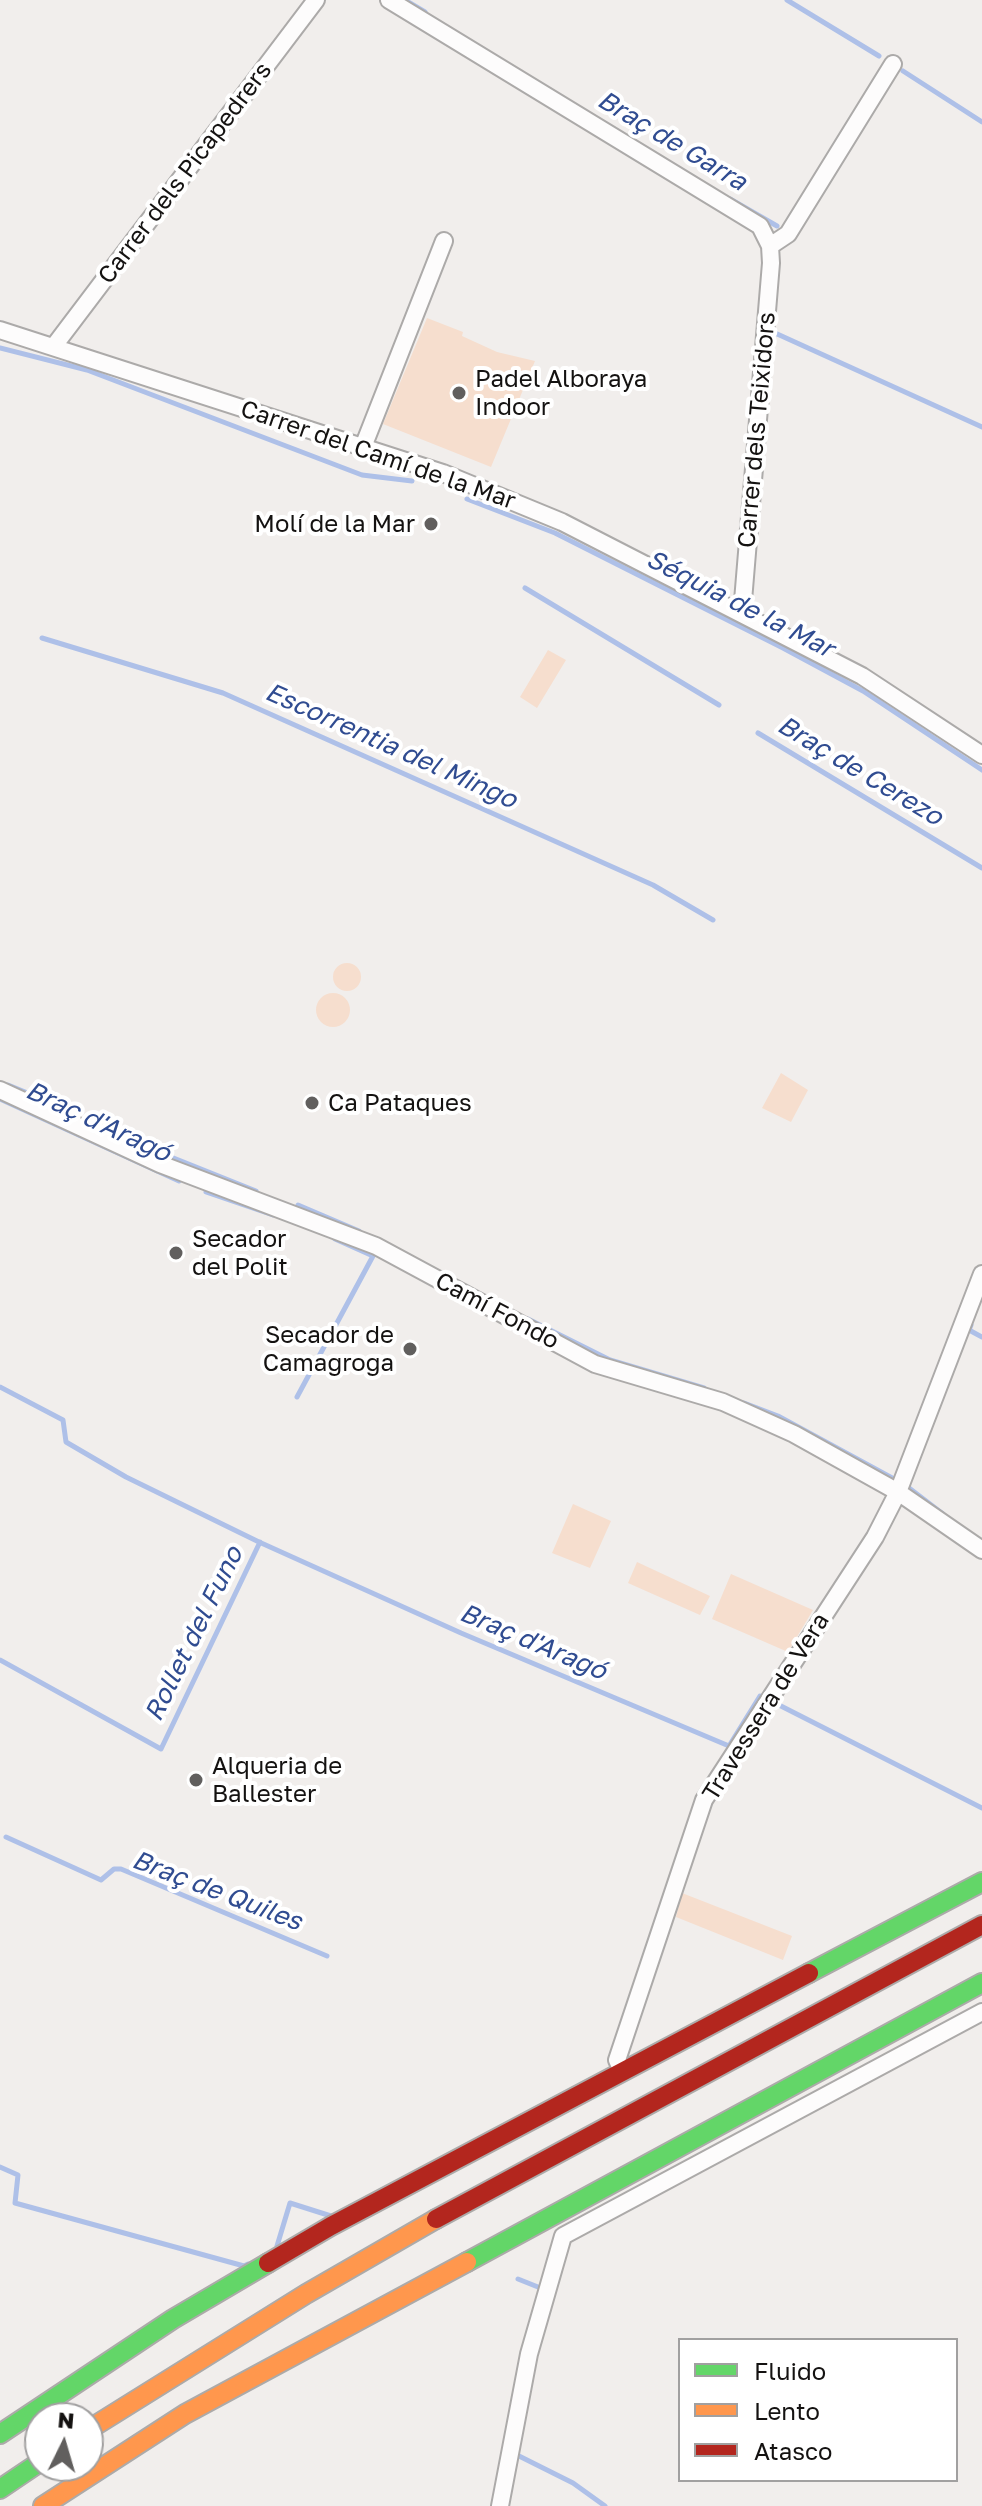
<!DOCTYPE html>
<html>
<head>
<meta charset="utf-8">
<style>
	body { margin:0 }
	#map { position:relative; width:982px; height:2506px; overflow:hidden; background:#f1eeec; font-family:"Golos Text",sans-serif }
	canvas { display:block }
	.legend { position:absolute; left:678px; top:2338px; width:280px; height:144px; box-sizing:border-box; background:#fff; border:2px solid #a1a0a0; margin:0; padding:10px 14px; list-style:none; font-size:24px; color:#141211 }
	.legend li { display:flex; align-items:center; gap:16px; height:40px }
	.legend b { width:40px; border:2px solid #a1a0a0 }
	.north { position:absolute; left:24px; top:2402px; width:80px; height:80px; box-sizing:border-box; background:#fff; border:2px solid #a1a0a0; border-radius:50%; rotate:5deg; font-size:22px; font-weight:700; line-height:32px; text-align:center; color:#141211 }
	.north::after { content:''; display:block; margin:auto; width:28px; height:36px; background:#615f5e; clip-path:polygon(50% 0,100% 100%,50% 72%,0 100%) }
</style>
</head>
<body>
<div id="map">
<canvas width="982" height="2506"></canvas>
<ul class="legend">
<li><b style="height:10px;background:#63d668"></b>Fluido</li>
<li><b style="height:10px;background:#ff974d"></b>Lento</li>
<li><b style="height:10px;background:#b3261e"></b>Atasco</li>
</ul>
<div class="north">N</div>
</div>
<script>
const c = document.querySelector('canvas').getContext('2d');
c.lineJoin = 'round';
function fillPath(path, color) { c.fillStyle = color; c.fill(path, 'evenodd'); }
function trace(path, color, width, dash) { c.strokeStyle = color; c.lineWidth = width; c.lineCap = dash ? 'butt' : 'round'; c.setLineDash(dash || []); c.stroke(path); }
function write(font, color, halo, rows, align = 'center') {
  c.font = font + ' "Golos Text",sans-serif'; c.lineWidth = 8; c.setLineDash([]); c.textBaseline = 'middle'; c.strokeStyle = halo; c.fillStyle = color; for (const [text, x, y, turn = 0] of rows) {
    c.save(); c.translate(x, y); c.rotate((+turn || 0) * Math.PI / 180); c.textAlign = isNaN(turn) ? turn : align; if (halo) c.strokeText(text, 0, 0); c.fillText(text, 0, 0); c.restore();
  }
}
fillPath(new Path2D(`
	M427,318L463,332L462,336L497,352L535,361L491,467L383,424Z
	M548,650L566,660L537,708L520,697Z
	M333 977a14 14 0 1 1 28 0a14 14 0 1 1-28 0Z
	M316 1010a17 17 0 1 1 34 0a17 17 0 1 1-34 0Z
	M781,1073L808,1090L791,1122L762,1108Z
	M573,1504L611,1521L590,1568L552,1553Z
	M637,1562L710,1596L700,1615L628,1583Z
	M731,1574L813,1610L788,1652L712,1619Z
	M682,1893L792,1936L783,1960L676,1917Z`), '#f6dece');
trace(new Path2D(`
	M405,0L425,12
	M787,0L879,56
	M903,71L982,122
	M730,199L777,226
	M775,333L982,427
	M0,348L87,370L362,475L412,481
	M467,499L555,533L783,648L863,691L982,770
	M525,588L719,705
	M42,638L223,693L653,885L713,920
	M758,733L982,868
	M8,1085L47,1101
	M0,1099L179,1181
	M116,1135L256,1191
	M206,1192L273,1215
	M298,1205L359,1231
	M528,1319L610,1360L704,1388
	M971,1325L969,1330L982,1337
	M0,1387L63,1420L66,1442L126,1477L259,1542L461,1633L729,1746L760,1696L764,1698
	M297,1397L373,1256L335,1239
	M744,1403L778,1416L894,1479
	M909,1488L943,1514
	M0,1660L161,1749L260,1542
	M775,1703L982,1808
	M6,1837L101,1880L114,1869H121L327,1956
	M0,2167L18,2175L15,2203L244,2266L248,2264
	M277,2246L290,2203L331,2216
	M518,2279L538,2287
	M517,2455L573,2483L605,2506`), '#aec0e8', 5);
const street = new Path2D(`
	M389,0L760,226L770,246L771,263L742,613
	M770,246L788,234L893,64
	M0,330L443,473L562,522L862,676L982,755
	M54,346L316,0
	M363,447L444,241
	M0,1090L160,1164L376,1246L595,1364L723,1402L794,1434L898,1492L982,1550
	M622,2071L617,2060L704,1800L875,1537L898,1492L982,1274
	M500,2506L529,2354L563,2236L982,2012`);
const fast = new Path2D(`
	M809,1973L982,1882
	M467,2262L982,1983
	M0,2434L173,2319L268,2263
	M0,2489L40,2462`);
const slow = new Path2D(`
	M88,2430L306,2294L436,2219
	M43,2506L185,2414L467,2262`);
const jam = new Path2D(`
	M436,2219L982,1925
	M268,2263L331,2226L809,1973`);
trace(street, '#acaaa9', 20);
trace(fast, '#acaaa9', 22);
trace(slow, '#acaaa9', 22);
trace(jam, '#acaaa9', 22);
trace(street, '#fdfcfc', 16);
trace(fast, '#63d668', 18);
trace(slow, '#ff974d', 18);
trace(jam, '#b3261e', 18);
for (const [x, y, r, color] of [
	[459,393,8,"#615f5e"],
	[431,524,8,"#615f5e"],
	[312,1103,8,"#615f5e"],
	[176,1253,8,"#615f5e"],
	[410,1349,8,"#615f5e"],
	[196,1780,8,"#615f5e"]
]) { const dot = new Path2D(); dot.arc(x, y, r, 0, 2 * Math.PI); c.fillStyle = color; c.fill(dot); trace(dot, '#fff', 3); }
write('24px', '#141211', '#fff', [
	["Carrer dels Picapedrers",185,173,-53],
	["Carrer dels Teixidors",757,430,-85],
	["Carrer del Camí de la Mar",378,455,19],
	["Camí Fondo",497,1311,28],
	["Travessera de Vera",766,1707,-58]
]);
write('24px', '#141211', '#fff', [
	["Padel Alboraya",475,379],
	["Indoor",475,407],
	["Molí de la Mar",415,524,"right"],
	["Ca Pataques",328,1103],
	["Secador",192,1239],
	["del Polit",192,1267],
	["Secador de",394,1335,"right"],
	["Camagroga",394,1363,"right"],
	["Alqueria de",212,1766],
	["Ballester",212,1794]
], 'left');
write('italic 26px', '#304c91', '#fff', [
	["Braç de Garra",672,141,31],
	["Séquia de la Mar",740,604,27],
	["Escorrentia del Mingo",391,746,24],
	["Braç de Cerezo",860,771,31],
	["Braç d'Aragó",98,1122,25],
	["Rollet del Funo",194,1634,-64],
	["Braç d'Aragó",533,1642,23],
	["Braç de Quiles",217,1891,21]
]);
</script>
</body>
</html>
